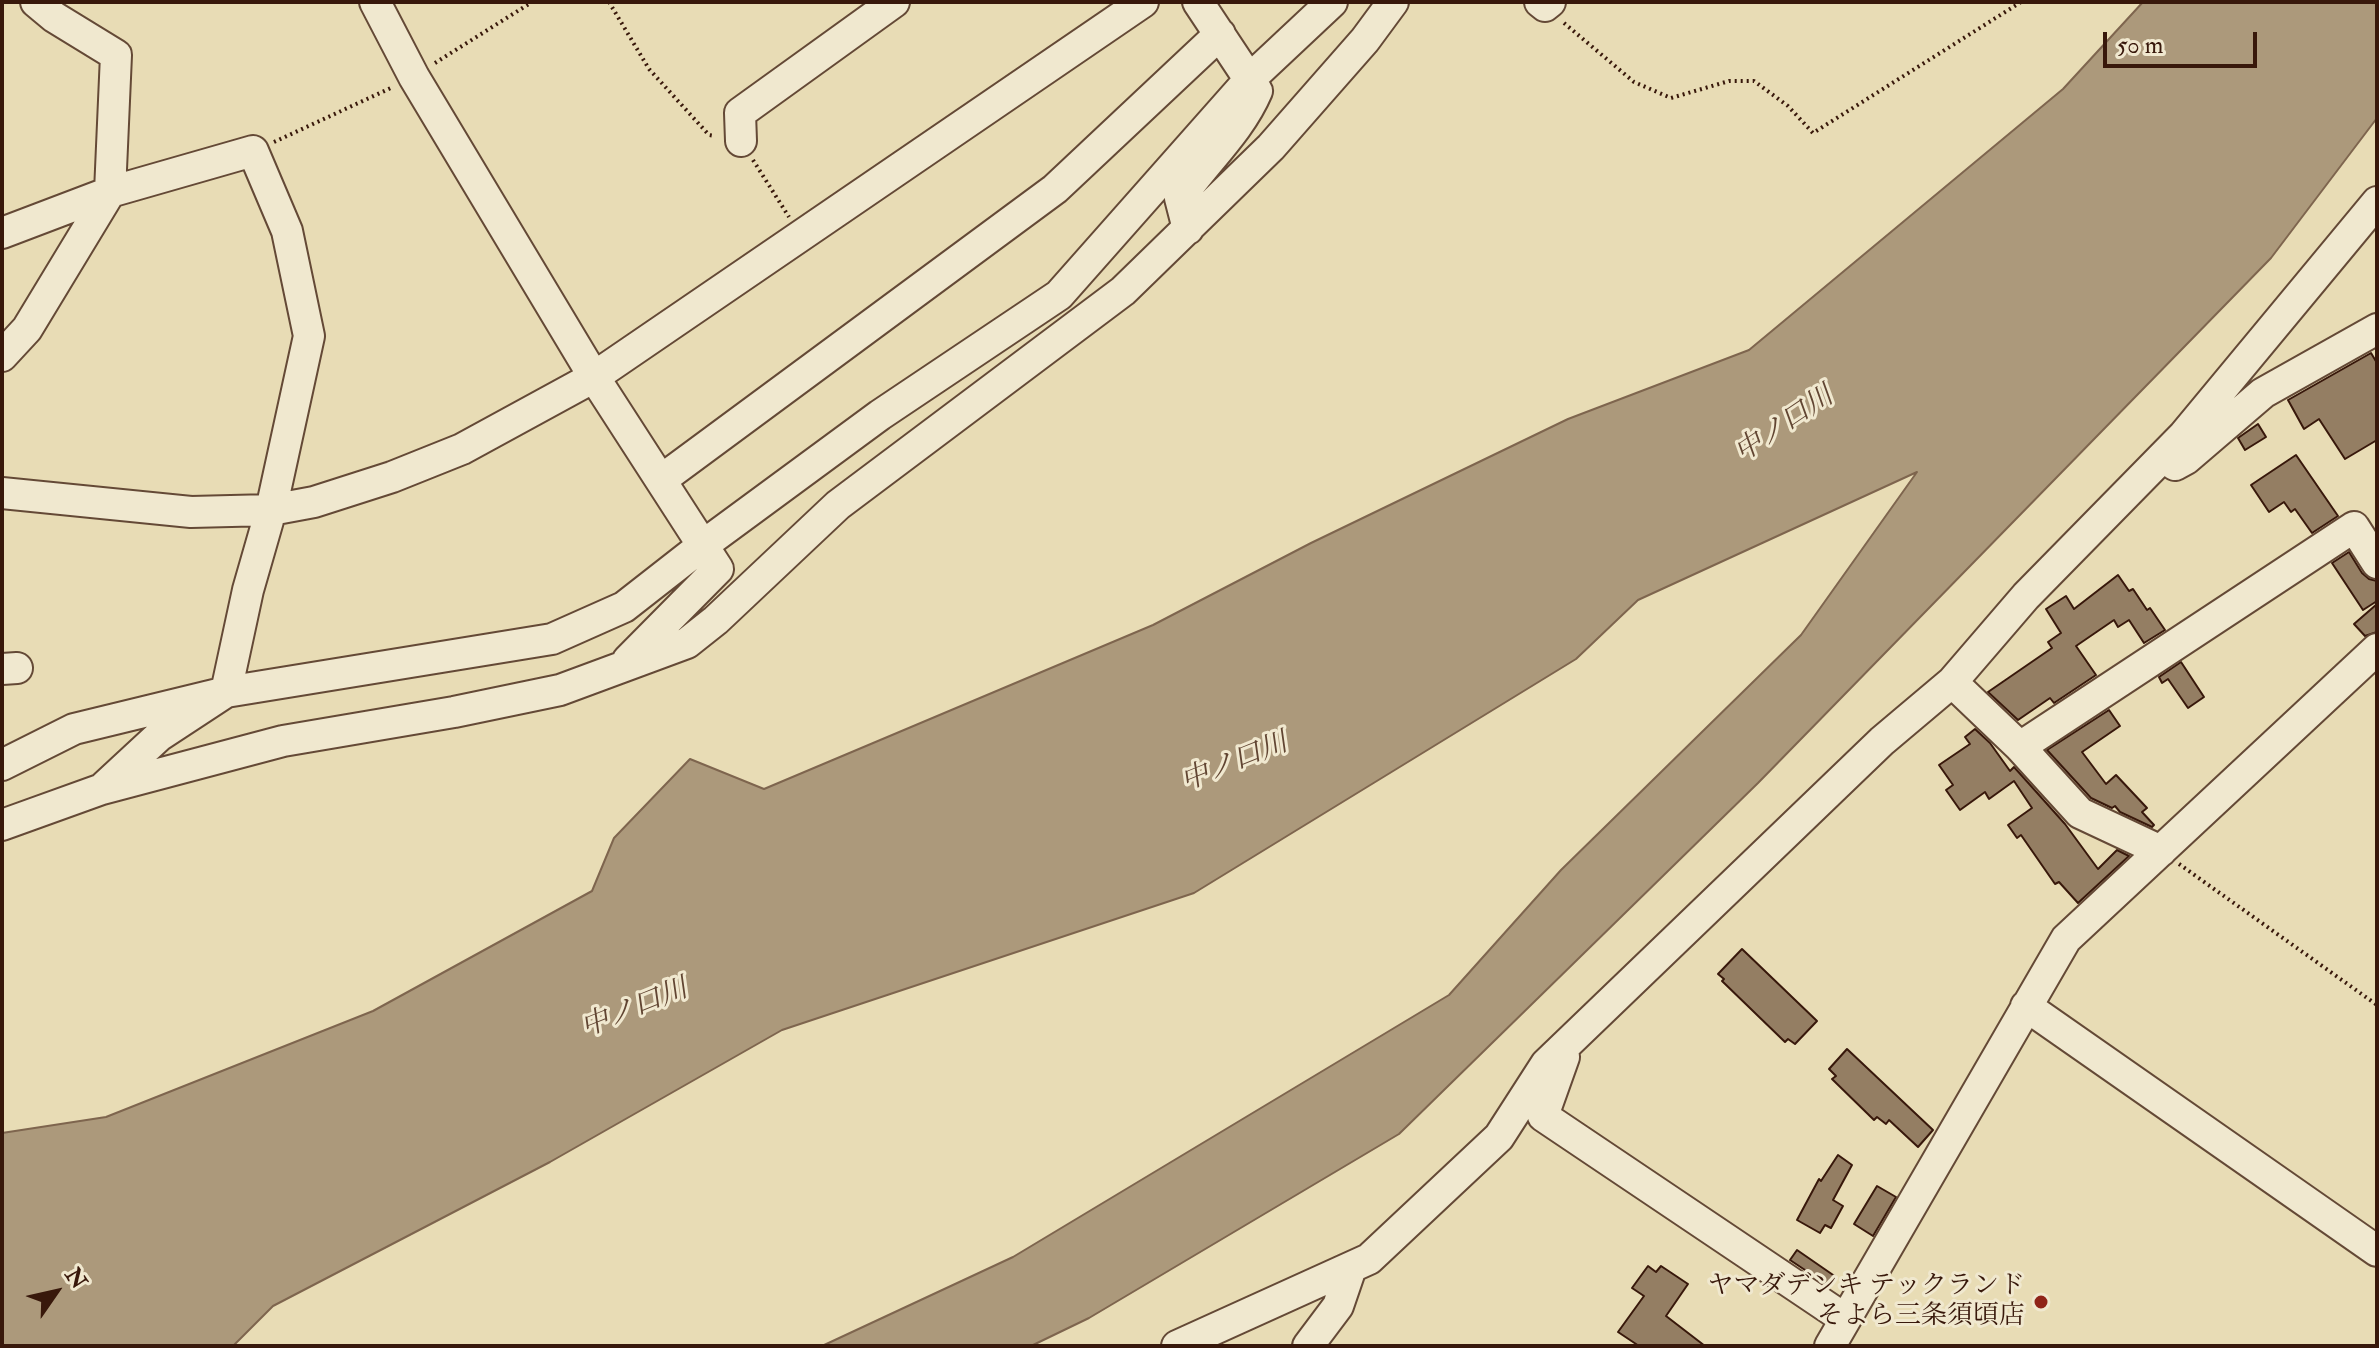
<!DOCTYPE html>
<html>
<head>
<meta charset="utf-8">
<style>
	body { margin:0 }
	#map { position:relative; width:2379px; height:1348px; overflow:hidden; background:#e8dcb5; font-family:"IM FELL Double Pica",serif }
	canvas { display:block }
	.frame { position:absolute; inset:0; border:4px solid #38180b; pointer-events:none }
	.north { position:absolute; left:16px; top:1252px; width:80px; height:80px; -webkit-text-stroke:6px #f0e8cf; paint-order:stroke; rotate:56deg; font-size:22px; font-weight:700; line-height:32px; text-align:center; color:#38180b }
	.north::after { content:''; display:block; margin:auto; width:28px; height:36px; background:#38180b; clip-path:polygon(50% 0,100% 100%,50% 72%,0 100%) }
	.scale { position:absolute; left:2103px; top:32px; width:154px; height:36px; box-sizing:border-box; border:4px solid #38180b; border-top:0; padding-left:10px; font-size:24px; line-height:28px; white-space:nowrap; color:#38180b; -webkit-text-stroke:6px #f0e8cf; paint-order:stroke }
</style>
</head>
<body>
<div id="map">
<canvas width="2379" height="1348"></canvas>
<div class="frame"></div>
<div class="north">N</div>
<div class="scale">50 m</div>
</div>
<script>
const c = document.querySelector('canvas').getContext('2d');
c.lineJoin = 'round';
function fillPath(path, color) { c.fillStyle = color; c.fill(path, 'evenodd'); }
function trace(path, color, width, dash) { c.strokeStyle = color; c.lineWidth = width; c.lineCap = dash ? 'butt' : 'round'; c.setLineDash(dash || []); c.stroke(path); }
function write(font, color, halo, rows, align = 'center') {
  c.font = font + ' "IM FELL Double Pica","Noto Serif JP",serif'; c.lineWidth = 6; c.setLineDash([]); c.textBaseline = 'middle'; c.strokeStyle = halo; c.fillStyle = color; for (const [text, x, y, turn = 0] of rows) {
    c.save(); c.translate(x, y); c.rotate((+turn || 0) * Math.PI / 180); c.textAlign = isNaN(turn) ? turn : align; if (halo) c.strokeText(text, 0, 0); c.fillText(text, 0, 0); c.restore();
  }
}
const water = new Path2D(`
	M2143,2H2377V118L2271,258L1758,783L1399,1134L1089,1318L1031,1346H822L1013,1257L1449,995L1561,870L1801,635L1917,472L1638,600L1576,659L1194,893L782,1030L550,1162L273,1306L233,1346H2V1133L106,1117L373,1011L592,891L614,838L690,759L764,789L1153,625L1311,543L1568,419L1749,350L2063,89Z`);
fillPath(water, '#ac997b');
trace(water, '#7e654e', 2);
const building = new Path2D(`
	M2371,353L2377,363V440L2345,459L2319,419L2304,429L2288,400Z
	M2258,424L2266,437L2245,450L2238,438Z
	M2296,455L2338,516L2312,533L2295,509L2291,512L2284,502L2269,512L2251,485Z
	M2349,552L2362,573L2369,579L2377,581V601L2363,610L2332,563Z
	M2118,575L2129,591L2133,589L2147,610L2150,608L2165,630L2144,643L2129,620L2118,627L2114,620L2076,646L2096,675L2054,703L2050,698L2018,720L1988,692L2052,648L2048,642L2061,633L2046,609L2066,596L2074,609Z
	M2377,604V632L2365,636L2354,624Z
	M2181,662L2204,697L2188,708L2168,679L2162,683L2159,677Z
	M2109,710L2120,726L2082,752L2106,784L2116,775L2147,808L2142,812L2154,825L2152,827L2120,812L2115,806L2112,808L2091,798L2047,750Z
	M1975,729L1990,743L2010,771L2014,767L2065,824L2098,869L2117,850L2129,856L2078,903L2059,882L2055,884L2021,835L2017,838L2008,825L2032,808L2014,781L1989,799L1985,792L1960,810L1946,790L1953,785L1939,765L1970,744L1965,737Z
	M1742,949L1817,1021L1795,1044L1788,1039L1785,1042L1722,981L1724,979L1718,974Z
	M1847,1049L1933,1130L1918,1147L1889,1120L1886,1124L1877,1117L1874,1120L1832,1079L1836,1076L1829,1069Z
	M1838,1155L1852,1165L1833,1200L1843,1206L1831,1228L1825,1225L1820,1233L1797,1220L1819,1179L1821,1181Z
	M1877,1186L1896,1197L1873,1236L1854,1224Z
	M1797,1250L1836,1277L1829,1286L1790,1260Z
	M1648,1266L1656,1272L1661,1266L1688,1284L1666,1316L1705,1346H1639L1618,1332L1644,1296L1632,1288Z`);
fillPath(building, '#947e63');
trace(building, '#38180b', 2);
const minor = new Path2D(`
	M375,2L414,77L594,377L718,569L628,660
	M1540,2L1545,6L1550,2
	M741,141L740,113L894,2
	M1188,229L1180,198C1205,162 1240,131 1257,91L1198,2
	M2,233L110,192L253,151L287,231L309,336L271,510L248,590L226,692L159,736L105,786
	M2,356L27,329L110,192L116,55L54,17L36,2
	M2175,465L2186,459L2263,393L2377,329
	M661,480L1055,189L1220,34
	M2,493L191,512L271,510L314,502L392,477L462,449L594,377L1143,2
	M2,669L17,668
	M1952,682L2020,747L2080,813L2161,851
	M2020,747L2354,527L2377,563
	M2,765L74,729L226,692L552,639L624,607L702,546L880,415L1059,295L1251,78L1332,2
	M2,825L102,789L283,741L454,712L560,690L687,643L716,620L838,505L1123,291L1271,147L1365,40L1393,2
	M2026,1006L2377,1251
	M1564,1057L1543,1116L1845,1319
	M1177,1346L1369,1259L1499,1137L1546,1064L1882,741L1952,682L2026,596L2183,436L2377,202
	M1308,1346L1338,1306L1351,1268
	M1830,1346L2066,939L2377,649`);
trace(minor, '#644936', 34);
trace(new Path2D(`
	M609,2L649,69L709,135L715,136
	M1564,23L1634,82L1671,98L1729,81H1754L1788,106L1813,133L2021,2
	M435,63L532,2
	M274,142L393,87
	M753,160L789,217
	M2179,864L2377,1005`), '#38180b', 4, [2, 4]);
trace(minor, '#f0e8cf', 30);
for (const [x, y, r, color] of [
	[2041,1302,8,"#8f2418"]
]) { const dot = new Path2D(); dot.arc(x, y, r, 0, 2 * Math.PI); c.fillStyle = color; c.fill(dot); trace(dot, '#f0e8cf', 3); }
write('26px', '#38180b', '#f0e8cf', [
	["ヤマダデンキ テックランド",2025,1287],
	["そよら三条須頃店",2025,1317]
], 'right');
write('italic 28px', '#614532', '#f0e8cf', [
	["中ノ口川",1785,426,-34],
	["中ノ口川",1235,764,-22],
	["中ノ口川",635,1010,-22]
]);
</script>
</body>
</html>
